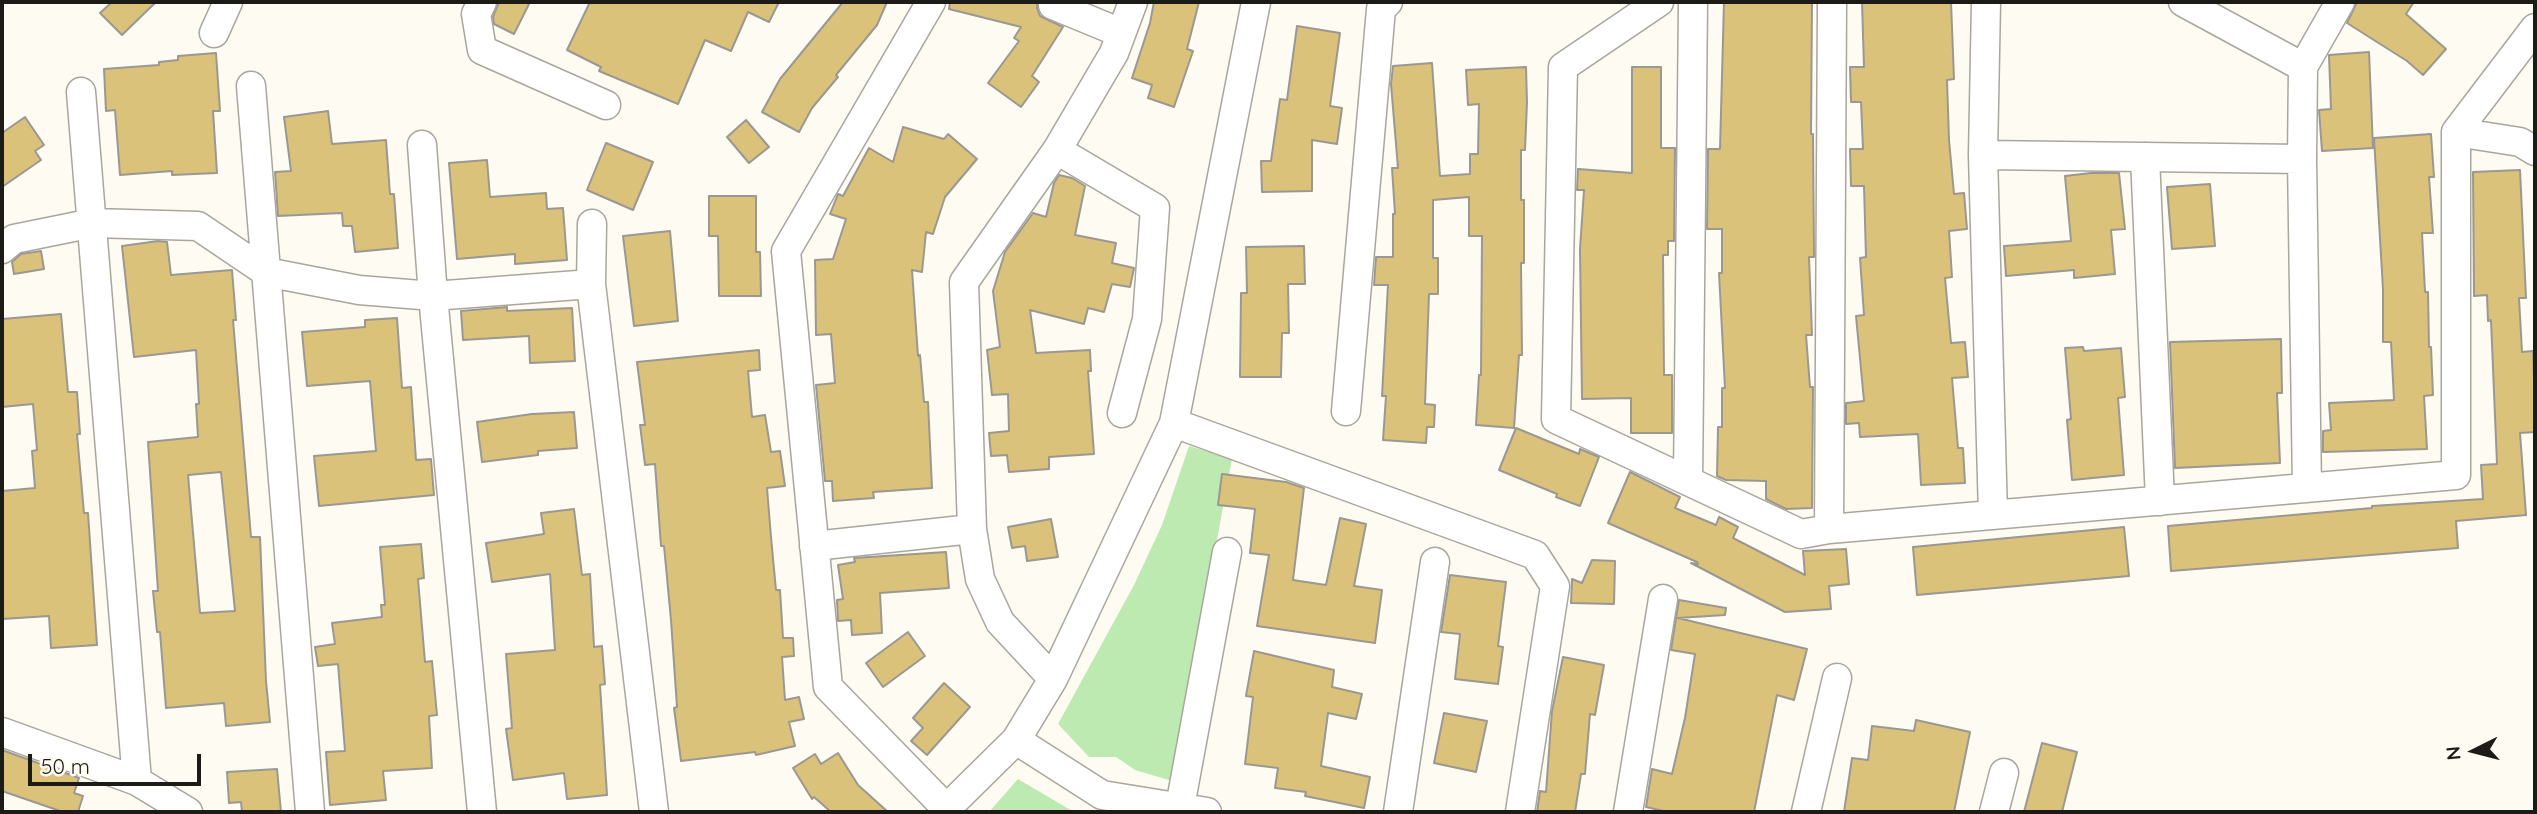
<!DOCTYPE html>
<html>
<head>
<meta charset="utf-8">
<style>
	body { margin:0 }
	#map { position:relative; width:2537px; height:814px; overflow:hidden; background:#fefbf3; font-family:Quicksand,sans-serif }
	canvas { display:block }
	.frame { position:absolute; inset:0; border:4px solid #1c1b18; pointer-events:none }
	.north { position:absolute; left:2439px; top:716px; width:70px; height:70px; -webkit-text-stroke:5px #fefbf3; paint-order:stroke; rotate:264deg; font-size:19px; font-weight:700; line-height:28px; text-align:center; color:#1c1b18 }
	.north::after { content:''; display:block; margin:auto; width:24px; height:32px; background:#1c1b18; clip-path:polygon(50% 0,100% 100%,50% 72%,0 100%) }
	.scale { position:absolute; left:28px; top:754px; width:173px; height:32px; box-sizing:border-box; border:4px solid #1c1b18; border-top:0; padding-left:9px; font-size:21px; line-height:24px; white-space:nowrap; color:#1c1b18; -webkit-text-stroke:5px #fefbf3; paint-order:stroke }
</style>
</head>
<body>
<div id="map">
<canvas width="2537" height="814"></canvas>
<div class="frame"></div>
<div class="north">N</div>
<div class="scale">50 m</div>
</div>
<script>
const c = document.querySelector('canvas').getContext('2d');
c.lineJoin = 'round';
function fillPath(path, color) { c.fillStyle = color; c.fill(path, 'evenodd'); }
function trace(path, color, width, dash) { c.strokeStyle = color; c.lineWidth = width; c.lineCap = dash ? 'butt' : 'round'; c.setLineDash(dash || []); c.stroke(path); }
fillPath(new Path2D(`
	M1189,446L1232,459L1172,781L1135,770L1116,757H1089L1058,724L1134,585L1162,525Z
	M1018,779L1074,812H989Z`), '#bdeab1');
const building = new Path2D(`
	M112,2H156L122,35L100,13Z
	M499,2H530L514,34L494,24L493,17Z
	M590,2H779L769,22L748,12L731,51L705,40L678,104L599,71L601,67L567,50Z
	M843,2H887L877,25L836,75L838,77L812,108L799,132L762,112L780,79Z
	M950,2H1037V8L1040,16L1063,27L1032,76L1039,82L1021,107L988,83L1019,41L1014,38L1021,27L949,9Z
	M1154,2H1199L1187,49L1193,51L1174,107L1148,98L1152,85L1132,78L1150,23Z
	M1724,2H1812L1811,134H1813L1814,257H1809L1812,335H1806L1810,387H1813L1812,508L1786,509L1766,499V481L1726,480L1717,476L1718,427H1722V388H1725L1719,273H1722V229H1707L1708,149H1720Z
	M1862,2H1951L1954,79L1947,80L1949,140L1954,194L1964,193L1967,229L1949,231L1952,277L1945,278L1951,343L1965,342L1968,377L1952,378L1958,448H1963L1965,483L1921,485L1918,434L1860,437L1859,423L1846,424V403L1864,401L1856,316L1864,315L1860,258L1866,257L1864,186H1851L1850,149H1863L1861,102H1851L1850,67H1864Z
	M2357,2H2414L2406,14L2446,49L2423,75L2407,61L2347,23Z
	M1297,26L1340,33L1330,106L1342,108L1337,144L1312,140V191L1262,192L1261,161H1271L1280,99L1287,100Z
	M2369,52L2373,148L2322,151L2319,110L2331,109L2329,55Z
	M216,53L220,111H213L217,173L172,175V171L120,175L115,110L106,111L104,69L159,65V62L178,60V56Z
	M1432,63L1440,176L1470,174V154H1478L1479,104L1468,105L1466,70L1526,67L1527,102L1525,150H1521V200H1524V263H1521L1522,355H1519L1514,428L1476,425L1479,375H1481L1482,236H1469V197L1433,200V258H1438V294H1429L1425,404L1435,405L1434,427H1427L1426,443L1383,440L1386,396H1382L1388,285H1374L1376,257H1393V214H1395L1392,168H1398L1391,84L1393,66Z
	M1632,67H1661V148H1675L1674,241H1668V255H1663L1664,375H1672V433H1631V398L1582,399L1580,249L1584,190H1577L1578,169L1632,173Z
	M328,111L332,144L386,140L390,194H394L398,248L355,252L352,226H343L342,213L278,216L275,172L291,171L284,117Z
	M25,117L44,145L35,151L41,160L2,187V133Z
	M746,120L769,147L749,163L727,137Z
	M903,127L944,139L948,134L977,159L945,197L933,234L926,232L922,272L912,270L918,356L920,355L924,402H928L932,488L873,492L874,498L833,501L832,481H825L816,385L835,383L831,334L816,335L815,260L833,259L846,219L830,214L838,194L843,196L869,148L893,162Z
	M2431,134L2434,177H2429L2433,233H2422L2425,292H2428L2429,347H2431L2433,395L2424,396L2427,449L2323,452V431L2331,430L2329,403L2394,400L2391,342H2383V289L2374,138Z
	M606,143L653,162L633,210L587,190Z
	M487,160L490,197L546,193L547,209L563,208L567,260L515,264V254L457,259L449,163Z
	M2520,170L2526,298H2519L2522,352L2533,351L2535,409V432L2520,433L2526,515L2456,521L2458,548L2171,571L2168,526L2372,508V506L2483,499L2481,465L2497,464L2491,320L2488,321L2487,295L2474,296L2473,172Z
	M2091,173H2119L2125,229L2111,230L2115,274L2074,278V270L2006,276L2004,246L2071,241L2065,176Z
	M1059,175L1072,178L1085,186L1075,235L1116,243L1112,263L1134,268L1130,287L1112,284L1104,312L1088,308L1084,324L1030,310L1036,353L1090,350L1091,371H1088L1094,454L1049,457V469L1009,472L1007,455L991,456L989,433L1009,431L1008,394L992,395L987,350L1000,347L993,291L1005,252L1033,213L1046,217L1054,183Z
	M2210,184L2215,246L2172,249L2167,187Z
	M709,196H756V252H760L761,296H719L718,236H709Z
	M670,231L678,321L634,326L623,236Z
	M158,241L167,242L171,275L232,270L236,320H233L251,537H260L266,681L270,722L226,726L224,703L166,708L160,632H157L153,591H158L148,442L198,437L196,404H199L196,350L134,357L122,246ZM221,472L235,611L200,613L188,475Z
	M1304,246L1305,284H1288L1289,333H1282L1281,377H1240L1241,293H1247L1246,247Z
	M41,251L44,269L14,274L12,262L21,254Z
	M507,307V311L572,308L575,361L530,363L529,336L463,340L461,311Z
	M61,314L68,392H77L80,434H77L84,513H88L97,645L51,648L49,616L2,619V491L35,488L32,451L37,450L33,404L2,407V319Z
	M397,318L402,388L411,387L416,460L431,459L434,495L319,506L314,456L376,451L370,381L307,386L302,332L365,327V320Z
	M2281,339L2282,393H2277L2280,463L2175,468L2170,342Z
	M2083,347L2084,351L2121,348L2125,397L2118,398L2124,475L2072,480L2067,420L2071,419L2065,348Z
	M759,350L760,370L748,371L752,417L765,415L771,452L780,451L785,486L767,488L771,537L776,590H780L783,638H793L794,656L782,657L785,700L799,697L804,719L789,722L795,746L756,755L755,752L681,761L674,708L677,707L671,620L664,546H661L655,464L645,465L640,425H645L637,362Z
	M574,412L577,448L538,451V455L482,462L477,422L532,414Z
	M1516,428L1579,454L1580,449L1599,457L1580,506L1556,497L1557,494L1499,470Z
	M1630,472L1680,497L1675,508L1716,525L1719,517L1738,527L1733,538L1805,575L1803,551L1846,549L1849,584L1829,586L1831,609L1785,612L1691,563L1698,564L1697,562L1608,523Z
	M1222,474L1286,482L1304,488L1293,580L1326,585L1340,518L1366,524L1354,586L1382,590L1375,643L1257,626L1269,555L1250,553L1255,509L1218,505Z
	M574,509L582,575L590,574L594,647L602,646L605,684L600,685L607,795L567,799L564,773L513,780L506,729L512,728L506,654L555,650L550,574L492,582L486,543L544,534L541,513Z
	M1051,519L1058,557L1027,561L1025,546L1012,548L1008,527Z
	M2124,527L2129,576L1917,595L1913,547Z
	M421,544L424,578L418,579L425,662L432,661L437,715L429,716L432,768L383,771L386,800L330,805L326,752L345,751L338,664L318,666L315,647L335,644L332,623L382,617L381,605H385L380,547Z
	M946,552L949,588L880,593L882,633L852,635L851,620L838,621L837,600L843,599L838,565L855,562L854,558Z
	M1592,560L1615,561L1614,604L1571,603L1572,579L1582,583Z
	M1450,575L1506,582L1498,646L1503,647L1498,684L1455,679L1460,634L1441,632Z
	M1679,600L1726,608L1725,615L1678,618L1807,649L1794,700L1777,695L1754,812H1668L1646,807L1652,769L1672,774L1685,718L1695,654L1671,650Z
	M908,632L925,656L883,687L866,663Z
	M1254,651L1334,670L1332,687L1362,694L1356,719L1328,713L1321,766L1370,777L1364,808L1305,796L1306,792L1275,788L1278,768L1245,764L1253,697L1246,696Z
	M1563,657L1604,665L1595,715L1590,714L1585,774H1581L1575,812H1537L1540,791L1546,792L1552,711Z
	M944,683L970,707L927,755L911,741L923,728L913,718Z
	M1444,713L1487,721L1476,772L1434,763Z
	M1916,720L1970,732L1954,812H1844L1852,758L1868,760L1872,726L1914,731Z
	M2042,743L2077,752L2062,812H2024Z
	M2,750L79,778L74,793L83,796L78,812H63L2,791Z
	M838,753L858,785L888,812H831L814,797L812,799L793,768L815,754L821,764Z
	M277,769L281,812H242L241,802L229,803L227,772Z`);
fillPath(building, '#dbc27b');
trace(building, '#9b9891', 2);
const minor = new Path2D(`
	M482,2L476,14L482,50L606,105
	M931,2L786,251L828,687L947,809
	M1659,2L1563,67L1556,419L1801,534L1829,529L2456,475V132L2535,28
	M1986,2L1983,155L1993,515
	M2183,2L2303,67
	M1053,5L1121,33
	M214,33L228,2
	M251,86L310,812
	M81,92L137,781
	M2456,132L2520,142L2535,151
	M422,145L433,296L482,812
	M1057,150L1155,208L1147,319L1122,413
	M1983,155L2302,159
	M2145,157L2160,501
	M592,224L591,284L654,812
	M2,249L14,239L93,223L198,226L266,272L359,290L433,296L591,284
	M1346,411L1381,9L1388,2
	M1174,423L1535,555L1555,586L1520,812
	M1688,481L1693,2
	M2307,488L2302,159L2303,67L2340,2
	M1829,529L1832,2
	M814,546L972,529
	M1053,679L1000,622L980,579L972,529L964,282L1057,150L1114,53L1133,2
	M2,732L137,781L188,812
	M1016,740L1102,795L1207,812
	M943,812L1016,740L1053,679L1174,423L1256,2
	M1179,812L1227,552
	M1398,812L1435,562
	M1628,812L1663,599
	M1806,812L1837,678
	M1994,812L2004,773`);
trace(minor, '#a9a69e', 31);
trace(minor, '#fff', 28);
</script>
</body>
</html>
